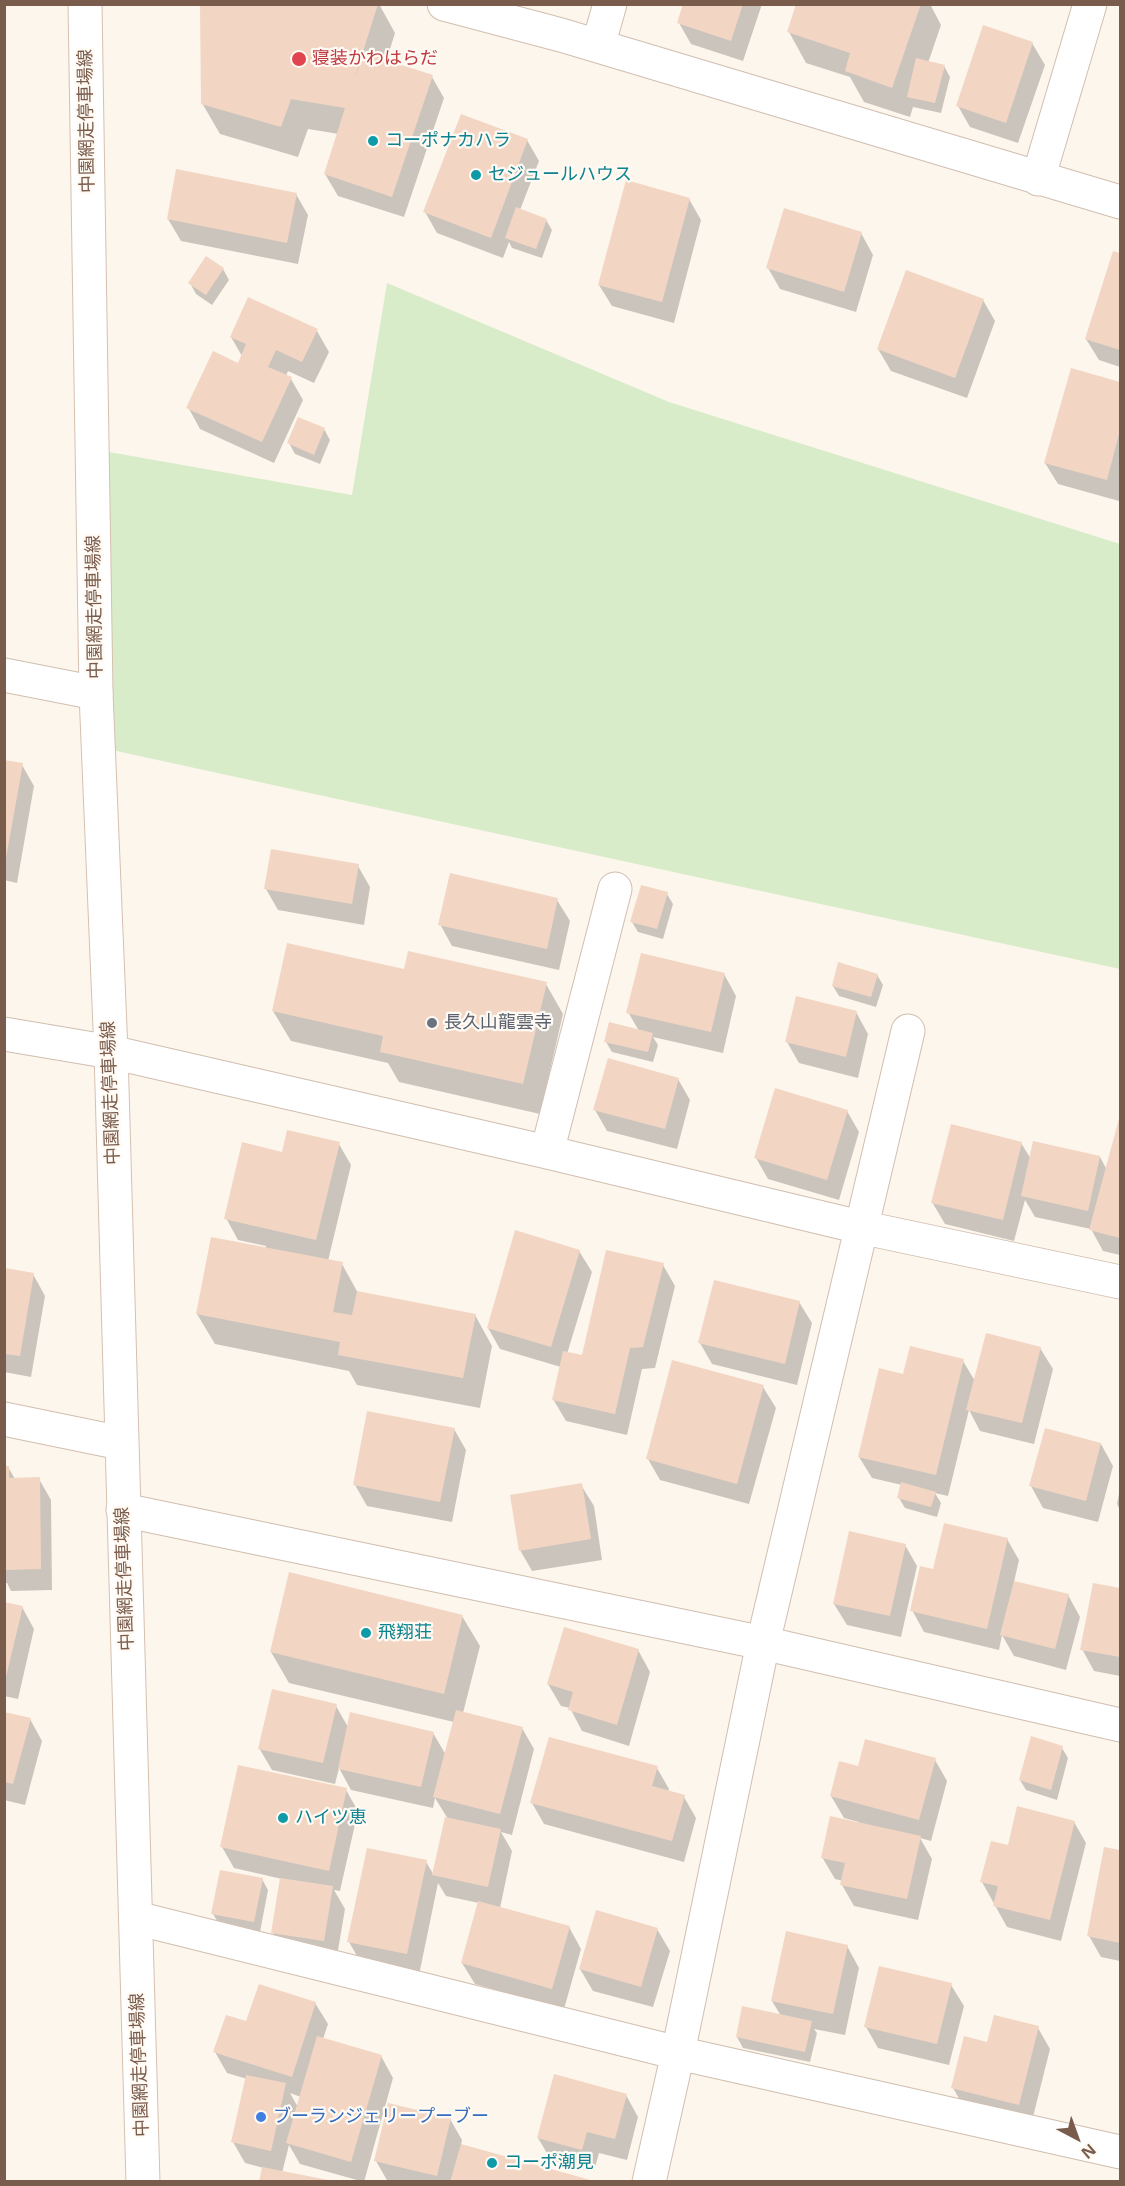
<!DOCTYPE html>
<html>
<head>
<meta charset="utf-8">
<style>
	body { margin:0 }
	#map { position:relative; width:1125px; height:2186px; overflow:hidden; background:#fdf6ec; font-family:"Noto Sans",sans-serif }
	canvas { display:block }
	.frame { position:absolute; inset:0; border:6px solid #7a5c4d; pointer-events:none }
	.north { position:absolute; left:1047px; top:2108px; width:60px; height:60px; -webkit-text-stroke:4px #fffaf3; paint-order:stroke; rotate:139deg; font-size:16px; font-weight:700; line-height:24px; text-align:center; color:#7a5c4d }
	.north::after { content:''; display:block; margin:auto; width:21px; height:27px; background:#7a5c4d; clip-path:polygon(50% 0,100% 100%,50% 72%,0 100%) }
</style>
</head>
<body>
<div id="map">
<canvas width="1125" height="2186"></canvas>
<div class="frame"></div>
<div class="north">N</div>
</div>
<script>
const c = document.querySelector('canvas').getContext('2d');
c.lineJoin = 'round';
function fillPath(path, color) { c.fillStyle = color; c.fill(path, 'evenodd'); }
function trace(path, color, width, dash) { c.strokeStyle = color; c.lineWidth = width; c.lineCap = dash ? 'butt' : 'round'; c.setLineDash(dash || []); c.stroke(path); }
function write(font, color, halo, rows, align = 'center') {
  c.font = font + ' "Noto Sans","Noto Sans JP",sans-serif'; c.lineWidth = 4.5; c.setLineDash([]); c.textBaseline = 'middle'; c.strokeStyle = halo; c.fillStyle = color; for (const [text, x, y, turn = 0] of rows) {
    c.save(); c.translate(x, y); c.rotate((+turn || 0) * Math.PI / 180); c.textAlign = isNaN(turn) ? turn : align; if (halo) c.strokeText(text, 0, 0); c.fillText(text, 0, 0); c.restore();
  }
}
fillPath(new Path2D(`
	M387,283L669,402L1120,544V969L98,747L92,449L352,495Z`), '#d8ecc9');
fillPath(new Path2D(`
	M201,4H379L395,33L386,62L432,77L444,98L404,217L338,196L325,174L339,134L308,129L298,157L220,134L202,103Z
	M684,4H762L743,61L691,44L679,23Z
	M798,4H930L941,25L928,63L944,66L950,77L941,113L913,107L910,117L864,102L850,77L806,63L789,32Z
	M1032,43L1045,65L1018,143L970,127L958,106Z
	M527,140L539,161L520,210L546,220L552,230L542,258L512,248L509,242L503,258L437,233L425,212Z
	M296,194L308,215L298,264L181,241L168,219Z
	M689,199L701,220L674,323L612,306L599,285Z
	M861,233L873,255L856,312L780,289L768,268Z
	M1114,253L1120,255V367L1099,360L1086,339Z
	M223,269L229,280L212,305L196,294L190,283Z
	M983,300L995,321L967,398L891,371L878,349Z
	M317,331L329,352L314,383L288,371L286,376L291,379L303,400L274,463L200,429L188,407L239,365L242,356L231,337Z
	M1072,370L1120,383V494L1119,501L1058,484L1045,463Z
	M324,429L330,440L320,464L295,454L289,443Z
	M4,761L22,765L34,786L17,883L4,880Z
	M358,866L370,887L364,925L278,910L266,889Z
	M667,894L673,904L663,939L638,932L632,922Z
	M557,900L570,921L559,970L452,946L440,924Z
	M405,971L546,984L563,1014L540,1114L399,1082L388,1063L291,1041L273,1011Z
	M724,974L736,996L723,1053L653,1037L658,1045L653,1062L612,1052L606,1042L639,1031L628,1012Z
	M877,975L883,985L876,1007L839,996L833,986Z
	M856,1012L868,1034L858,1078L799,1063L787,1042Z
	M678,1079L690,1100L677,1149L607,1131L595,1110Z
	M847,1111L859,1132L839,1200L768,1179L756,1158Z
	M1120,1118V1255L1103,1251L1091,1229L1035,1217L1025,1200L1014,1241L945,1224L932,1202L1021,1143L1031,1159L1100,1157L1107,1170Z
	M339,1144L351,1165L328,1261L342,1264L358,1293L475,1315L492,1346L480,1408L357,1385L349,1371L215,1344L197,1314L266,1249V1246L238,1240L226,1218L283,1154Z
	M579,1251L592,1272L567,1354L583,1357L663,1265L675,1286L655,1368L642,1369L627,1435L566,1421L553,1399L561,1367L500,1349L488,1328Z
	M4,1269L33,1274L45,1296L31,1377L4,1372Z
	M799,1302L812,1323L797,1385L712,1364L700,1343Z
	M1040,1348L1053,1369L1034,1444L980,1431L969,1410L948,1496L935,1493L941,1503L937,1517L905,1508L899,1498L902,1485L872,1478L859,1457L904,1376L963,1361L975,1381Z
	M763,1387L776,1408L749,1504L660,1480L648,1459Z
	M454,1429L466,1450L452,1522L367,1506L355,1485Z
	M1101,1444L1113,1466L1098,1522L1043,1508L1031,1486Z
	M4,1467H8L15,1479H39L51,1500L52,1590L11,1591L7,1583H4Z
	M581,1485L594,1506L602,1560L532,1571L520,1550Z
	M1120,1489V1510L1117,1504Z
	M1007,1539L1019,1560L1014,1582L1068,1595L1080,1617L1066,1670L1014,1656L1002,1635L999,1650L924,1632L912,1610Z
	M905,1545L917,1566L901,1637L847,1625L834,1604Z
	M1094,1585L1120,1590V1676L1094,1671L1082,1649Z
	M4,1603L22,1607L34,1629L18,1699L4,1696Z
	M462,1616L480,1646L463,1713L522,1728L534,1749L512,1835L501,1832L512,1851L500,1908L569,1927L581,1949L564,2009L475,1984L462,1963L479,1903L446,1896L438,1883L419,1975L361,1963L349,1942L426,1862L434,1875L448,1819L435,1798L433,1808L351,1790L339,1768L335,1784L272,1770L259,1748L336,1706L348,1727L433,1733L446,1755L454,1722L289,1683L271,1652Z
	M638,1650L650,1672L629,1746L582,1731L570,1708L561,1706L548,1684Z
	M4,1713L30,1719L42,1741L25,1805L4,1800Z
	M1062,1748L1068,1758L1057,1800L1026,1790L1020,1780Z
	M935,1760L947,1781L931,1841L920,1838L932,1859L918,1920L854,1906L842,1885L843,1881L835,1879L822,1857L859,1822L844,1818L831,1796L859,1767Z
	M657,1768L669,1789L668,1792L684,1797L696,1818L684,1862L544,1824L532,1803Z
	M346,1790L358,1811L340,1891L334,1890L345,1909L336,1962L285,1954L273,1933L282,1879L234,1868L222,1847Z
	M1074,1822L1086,1843L1061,1941L1007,1927L982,1882L1009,1847Z
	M1106,1849L1120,1852V1961L1101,1957L1089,1936Z
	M262,1879L268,1890L260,1932L219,1924L213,1914Z
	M657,1929L670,1951L653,2007L593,1991L580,1969Z
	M847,1946L859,1968L845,2035L814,2029L817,2033L810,2062L743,2048L737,2037L781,2016L772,2001Z
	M951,1985L964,2006L949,2065L878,2048L866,2027Z
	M315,2003L328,2024L323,2039L381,2056L393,2078L364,2182L300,2164L289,2145L282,2173L245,2163L233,2142L247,2079L227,2073L215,2052L247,2023ZM290,2093L301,2097L298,2107L295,2102Z
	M1038,2028L1050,2049L1031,2125L965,2109L953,2088L988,2044Z
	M626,2095L638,2117L627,2160L599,2153L594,2171L551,2160L538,2138Z
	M450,2119L462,2140L461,2145L591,2182H388L376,2161Z`), '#0003');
fillPath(new Path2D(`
	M200,4H378L354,80L364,53L433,75L392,197L324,174L345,108L291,99L281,127L201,104Z
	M683,4H743L731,41L677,23Z
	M796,4H921L892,88L845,71L850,53L787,32Z
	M983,25L1033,42L1006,123L956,106Z
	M916,58L945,65L935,103L907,97Z
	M461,114L528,139L491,238L423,212Z
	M176,169L297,193L287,243L167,219Z
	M626,180L690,198L662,302L598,285Z
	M516,207L547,219L536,249L505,238Z
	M784,208L862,232L844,292L766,268Z
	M1113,251L1120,253V350L1085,339Z
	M206,256L224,268L206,295L188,283Z
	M906,270L984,299L955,378L877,349Z
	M248,297L318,329L302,362L276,350L268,367L292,377L262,442L186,408L213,351L238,363L246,344L230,337Z
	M1071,368L1120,382V430L1107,480L1044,463Z
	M298,417L325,428L314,455L287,443Z
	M4,760L23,763L6,858H4Z
	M271,849L359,864L352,904L264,889Z
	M450,873L558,898L547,949L438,925Z
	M641,885L668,892L657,929L630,922Z
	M287,943L404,969L408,951L547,982L523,1084L380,1052L383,1036L272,1011Z
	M641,953L725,973L711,1032L626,1013Z
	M838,962L878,974L871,997L832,986Z
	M796,996L857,1011L846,1057L785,1042Z
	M609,1022L653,1033L648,1052L604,1042Z
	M608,1058L679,1078L665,1129L593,1110Z
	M775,1088L848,1110L827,1180L754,1158Z
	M1120,1115V1238L1089,1230Z
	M951,1124L1022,1142L1003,1220L931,1203Z
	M287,1130L340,1142L316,1240L224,1219L242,1142L282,1152Z
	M1033,1141L1100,1156L1088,1211L1021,1196Z
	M515,1230L580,1250L551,1347L487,1328Z
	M211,1237L343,1262L333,1312L352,1315L357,1291L476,1314L463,1378L338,1355L340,1342L196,1314Z
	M606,1250L664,1263L643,1347L630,1348L615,1414L552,1400L563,1351L582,1355Z
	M5,1268L34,1273L20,1356L5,1354Z
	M714,1280L800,1301L785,1364L698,1343Z
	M986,1333L1041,1347L1022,1423L966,1410Z
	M910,1346L964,1359L936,1475L858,1457L879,1368L903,1374Z
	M672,1360L764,1385L737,1484L646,1459Z
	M367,1411L455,1428L440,1502L353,1485Z
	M1045,1428L1101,1443L1086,1501L1029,1486Z
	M4,1466H9V1478L40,1477L41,1569L4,1570Z
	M901,1482L936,1492L931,1507L897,1498Z
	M582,1483L591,1539L519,1551L510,1495Z
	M944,1523L1008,1538L987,1629L910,1611L920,1566L933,1569Z
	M849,1531L906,1544L890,1616L833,1604Z
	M289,1572L463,1615L444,1694L270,1652Z
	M1014,1581L1069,1594L1055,1649L1000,1635Z
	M1093,1583L1120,1588V1657L1080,1650Z
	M4,1602L23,1606L5,1681H4Z
	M564,1627L639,1649L617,1725L568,1710L573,1692L547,1684Z
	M272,1689L337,1704L323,1763L258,1749Z
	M456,1710L523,1727L500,1814L433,1797Z
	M4,1712L31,1718L13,1784L4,1782Z
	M350,1712L434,1732L421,1787L338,1769Z
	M1031,1736L1063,1746L1051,1790L1019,1780Z
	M549,1737L658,1766L652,1786L685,1795L672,1841L530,1803Z
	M865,1739L936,1758L919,1820L830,1796L839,1761L858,1766Z
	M238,1765L347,1788L329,1871L220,1847Z
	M1017,1806L1075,1821L1050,1920L993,1906L998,1886L980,1882L991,1841L1008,1845Z
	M830,1816L921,1836L907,1899L840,1885L845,1863L821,1858Z
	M445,1817L501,1829L488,1887L432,1875Z
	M1104,1847L1120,1850V1943L1087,1936Z
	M367,1848L427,1860L407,1954L347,1942Z
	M220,1870L263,1878L254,1922L211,1914Z
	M280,1878L333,1886L324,1941L271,1933Z
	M478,1901L570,1926L552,1989L461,1963Z
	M596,1910L658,1928L641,1987L579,1969Z
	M786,1931L848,1945L833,2014L771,2001Z
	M879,1966L952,1983L937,2044L864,2027Z
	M259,1984L316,2002L292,2077L213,2052L226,2015L246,2021Z
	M742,2006L812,2021L805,2052L736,2037Z
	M994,2015L1039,2026L1019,2105L951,2088L964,2036L987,2042Z
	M317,2036L382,2055L351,2162L286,2143Z
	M554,2074L627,2094L615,2139L587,2132L582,2150L537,2138Z
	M246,2075L286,2083L271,2151L231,2142Z
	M388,2103L451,2118L437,2176L374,2161Z
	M461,2144L594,2181V2182H450Z
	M262,2167L328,2180V2182H259Z`), '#f3d5c3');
const minor = new Path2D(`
	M444,4L561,35L1120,202
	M598,46L610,4
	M1038,179L1090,4
	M4,675L96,693
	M4,1034L111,1052L547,1152L860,1227L1120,1282
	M547,1152L615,889
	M4,1419L121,1443
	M123,1510L763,1643L1120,1725
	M136,1918L678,2053L1120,2152
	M649,2182L678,2053L763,1643L908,1031`);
const secondary = new Path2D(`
	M85,4L96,693L111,1052L143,2182`);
trace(minor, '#d1beb0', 35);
trace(secondary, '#d6c0b0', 35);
trace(minor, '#fff', 33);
trace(secondary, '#fff', 33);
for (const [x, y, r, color] of [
	[299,59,8,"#e0444e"],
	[373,141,6,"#0f9aa8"],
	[476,175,6,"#0f9aa8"],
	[432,1023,6,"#6b7280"],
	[366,1633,6,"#0f9aa8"],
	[283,1818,6,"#0f9aa8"],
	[261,2117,6,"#3f7fe0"],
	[492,2163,6,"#0f9aa8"]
]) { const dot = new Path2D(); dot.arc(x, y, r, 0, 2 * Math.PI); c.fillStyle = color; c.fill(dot); trace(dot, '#fffaf3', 2); }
write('18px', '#be3a42', '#fffaf3', [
	["寝装かわはらだ",312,59]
], 'left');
write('18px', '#7a5c4d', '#fffaf3', [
	["中園網走停車場線",87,121,-91],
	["中園網走停車場線",95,607,-91],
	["中園網走停車場線",111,1093,-92],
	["中園網走停車場線",125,1579,-92],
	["中園網走停車場線",140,2065,-92]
]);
write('18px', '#0d838f', '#fffaf3', [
	["コーポナカハラ",385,141],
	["セジュールハウス",488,175],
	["飛翔荘",378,1633],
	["ハイツ恵",295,1818],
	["コーポ潮見",504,2163]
], 'left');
write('18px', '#5b616d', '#fffaf3', [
	["長久山龍雲寺",444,1023]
], 'left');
write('18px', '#366cbe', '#fffaf3', [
	["ブーランジェリープーブー",273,2117]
], 'left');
</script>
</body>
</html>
